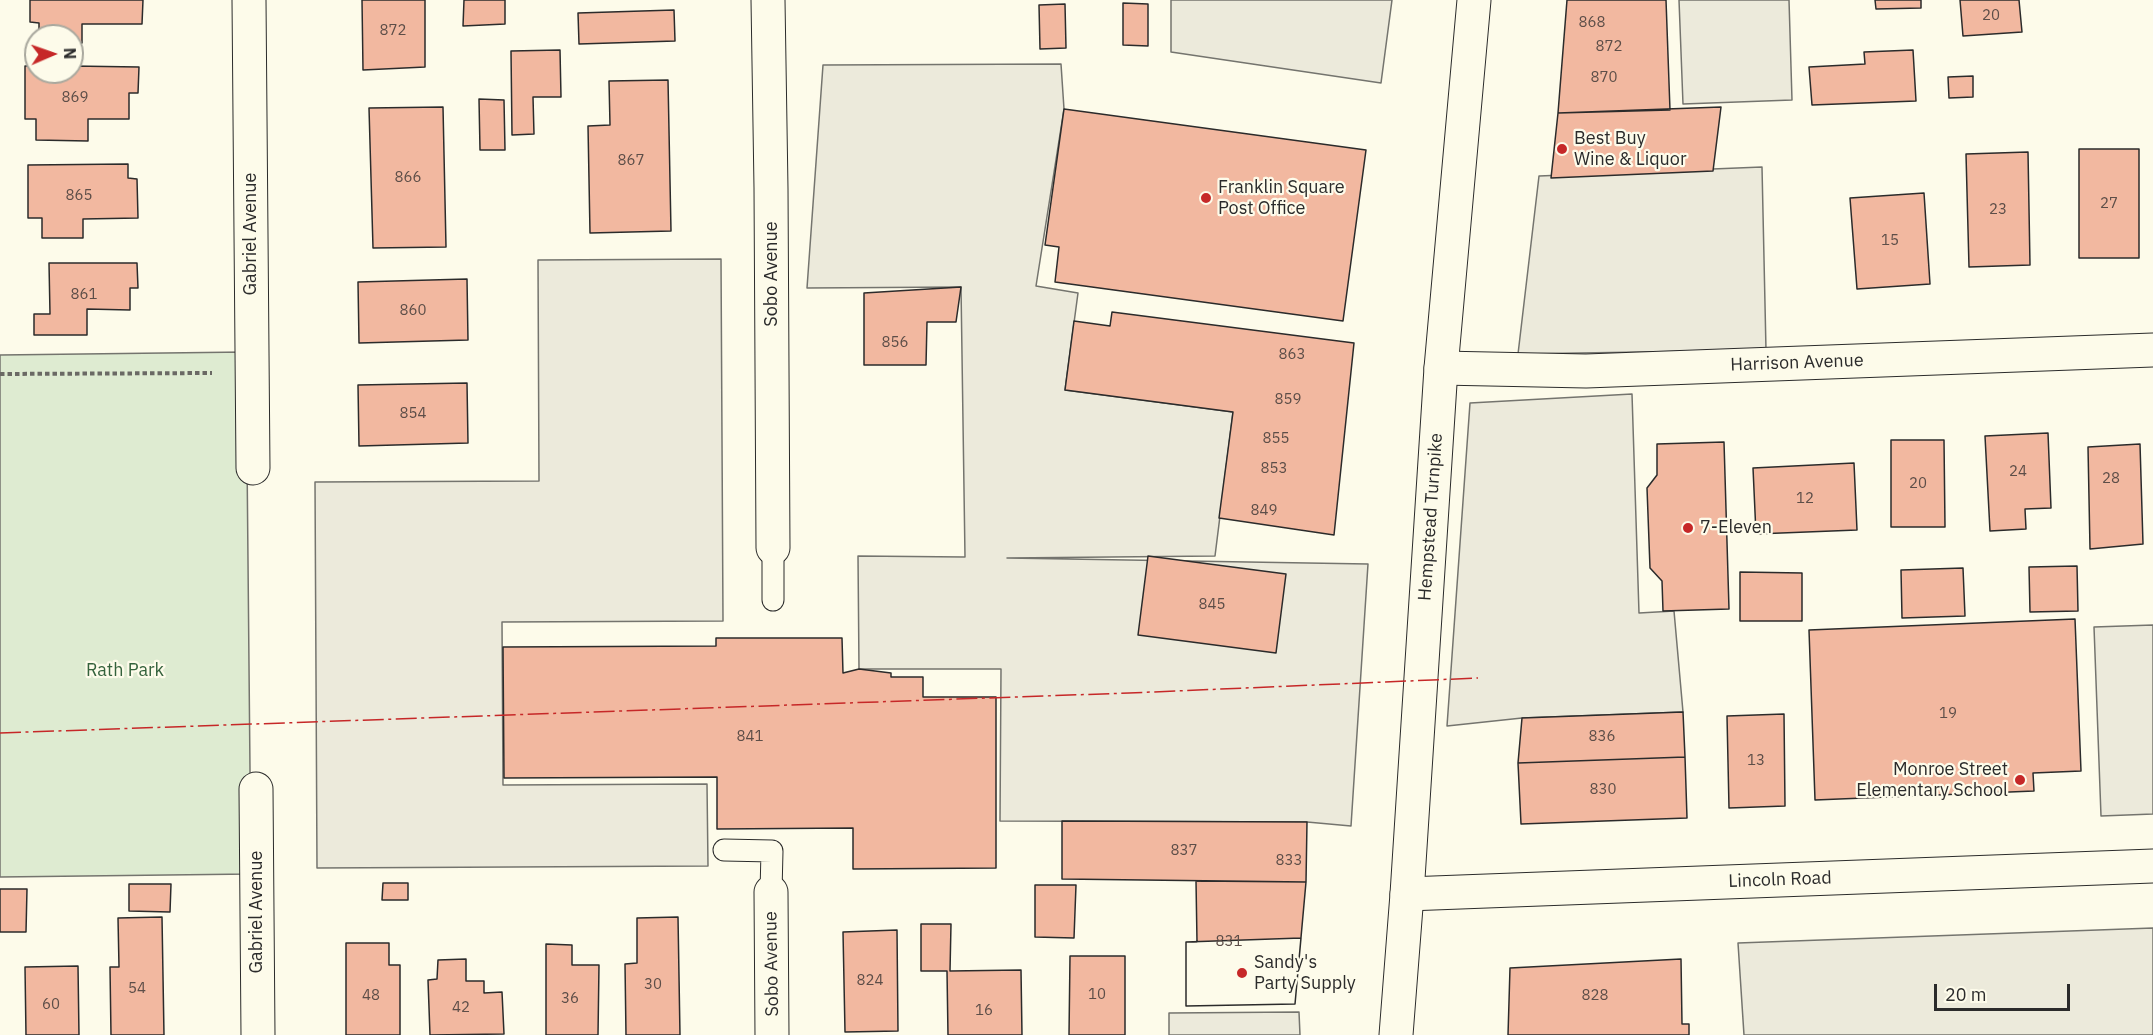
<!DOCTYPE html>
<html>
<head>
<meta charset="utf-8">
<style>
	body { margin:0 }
	#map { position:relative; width:2153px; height:1035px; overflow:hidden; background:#fdfbea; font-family:"IBM Plex Sans",sans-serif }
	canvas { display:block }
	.north { position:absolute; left:24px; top:24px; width:60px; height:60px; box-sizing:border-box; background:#fdfbea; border:2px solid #a9a89e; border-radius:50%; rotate:88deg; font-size:16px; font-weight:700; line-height:24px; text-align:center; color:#2b2b2b }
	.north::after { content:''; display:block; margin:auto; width:21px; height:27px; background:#c62828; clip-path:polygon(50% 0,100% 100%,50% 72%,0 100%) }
	.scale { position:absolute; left:1934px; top:984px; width:136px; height:27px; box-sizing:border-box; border:3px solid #2b2b2b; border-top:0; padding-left:8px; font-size:18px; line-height:21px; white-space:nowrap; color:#2b2b2b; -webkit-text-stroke:4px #fdfbea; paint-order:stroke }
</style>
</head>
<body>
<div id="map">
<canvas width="2153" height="1035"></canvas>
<div class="north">N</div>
<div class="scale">20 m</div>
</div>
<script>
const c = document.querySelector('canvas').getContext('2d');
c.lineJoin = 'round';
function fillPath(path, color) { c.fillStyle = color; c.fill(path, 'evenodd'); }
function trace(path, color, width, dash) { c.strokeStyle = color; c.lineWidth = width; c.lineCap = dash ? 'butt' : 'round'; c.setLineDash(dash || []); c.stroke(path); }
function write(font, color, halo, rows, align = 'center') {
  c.font = font + ' "IBM Plex Sans",sans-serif'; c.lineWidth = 4.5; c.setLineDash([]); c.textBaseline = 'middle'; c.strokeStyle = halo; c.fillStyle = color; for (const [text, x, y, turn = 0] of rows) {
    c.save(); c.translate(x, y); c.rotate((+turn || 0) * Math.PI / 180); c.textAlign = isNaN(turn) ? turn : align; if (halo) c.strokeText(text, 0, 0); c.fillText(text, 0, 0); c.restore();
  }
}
const green = new Path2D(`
	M246,352L251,874L0,877V355Z`);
fillPath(green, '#deebd1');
trace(green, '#74746e', 1.5);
const parking = new Path2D(`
	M1171,0H1392L1381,83L1171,52Z
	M1679,0H1789L1792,100L1683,104Z
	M1061,64L1064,109L1036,286L1078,293L1065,390L1233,412L1215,556L1007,558L1368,564L1351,826L1307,822L1000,821L1001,669H859L858,556L965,557L961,287L807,288L823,65Z
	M1762,167L1766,350L1518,354L1539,176Z
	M721,259L723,621L502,622L503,785L707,784L708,866L317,868L315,482L539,481L538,260Z
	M1632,394L1639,613L1674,611L1683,712L1522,718L1447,726L1470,403Z
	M2153,625V814L2101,816L2094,627Z
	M2153,928V1035H1744L1738,943Z
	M1299,1012L1300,1035H1169V1013Z`);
fillPath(parking, '#eceadb');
trace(parking, '#74746e', 1.5);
const building = new Path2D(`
	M30,0H143L142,24H82V43H72V36H39V23L30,22Z
	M362,0H425V67L363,70Z
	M464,0H505V24L463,26Z
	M1567,0H1666L1670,110L1558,113Z
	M1875,0H1921V8L1876,9Z
	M1960,0H2019L2022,32L1963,36Z
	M1123,3L1148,4V46L1123,45Z
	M1065,4L1066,48L1040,49L1039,5Z
	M674,10L675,41L579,44L578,13Z
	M560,50L561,97H533L534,134L512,135L511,51Z
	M1913,50L1916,101L1812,105L1809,67L1865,64L1864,52Z
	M25,66H36V72H72V66L139,67L138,93H129V119H88V141L36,140V119H25Z
	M1973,76V97L1949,98L1948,77Z
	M668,80L671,231L590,233L588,126L610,125L609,81Z
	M479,99L504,100L505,150H480Z
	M443,107L446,247L373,248L369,108Z
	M1721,107L1713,171L1551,178L1558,113Z
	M1064,109L1366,150L1343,321L1055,282L1059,247L1045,245Z
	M2079,149H2139V258H2079Z
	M2028,152L2030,265L1969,267L1966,154Z
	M128,164V178L137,179L138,218L83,219V238H42V218H28V165Z
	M1924,193L1930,284L1857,289L1850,198Z
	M49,263H137L138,288H130V310L87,309V335H34V314H50Z
	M467,279L468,340L359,343L358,282Z
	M961,287L956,322H927L926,365H864V293Z
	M1112,312L1354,343L1334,535L1219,518L1233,412L1065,390L1074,321L1110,326Z
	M467,383L468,443L359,446L358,385Z
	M2048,433L2051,508L2025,509L2026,529L1990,531L1985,436Z
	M1891,440H1944L1945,527H1891Z
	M1724,442L1729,609L1663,611L1662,581L1650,568L1647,488L1657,475V444Z
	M2140,444L2143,544L2090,549L2088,447Z
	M1854,463L1857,530L1756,534L1753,468Z
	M1148,556L1286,574L1276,653L1138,635Z
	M2077,566L2078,611L2030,612L2029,567Z
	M1963,568L1965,616L1902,618L1901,570Z
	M1740,572L1802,573V621H1740Z
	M2075,619L2081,771L2033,773L2034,791L1815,800L1809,630Z
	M716,638H842L843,673L859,669L891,673V677H923V697H996V868L853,869V828L717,829V777L504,778L503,647L716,646Z
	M1683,712L1685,757L1518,763L1522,718Z
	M1784,714L1785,806L1729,808L1727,716Z
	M1685,757L1687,818L1521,824L1518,763Z
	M1062,821L1307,822L1306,882L1062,879Z
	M1196,881L1306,882L1295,1004L1186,1006V942H1197Z
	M383,883H408V900H382Z
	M129,884H171L170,912L129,911Z
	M1035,885H1076L1074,938L1035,937Z
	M0,889H27L26,932H0Z
	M162,917L164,1035H111L110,967H119L118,918Z
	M678,917L680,1035H626L625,964L637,963V918Z
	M921,924H951L950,971L1021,970L1022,1035H948L947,971H921Z
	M897,930L898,1031L845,1032L843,932Z
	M1301,938L1295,1004L1186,1006V942Z
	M346,943H389V965H400V1035H346Z
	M546,944L572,945V965H599L598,1035H546Z
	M1070,956H1125V1035H1069Z
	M466,959V981H484V993L502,992L504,1034L430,1035L428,980L437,979L438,960Z
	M1681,959L1682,1024H1689V1035H1508L1510,968Z
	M78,966L79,1035H26L25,967Z`);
fillPath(building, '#f2b8a0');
trace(building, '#2b2b2b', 1.5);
const service = new Path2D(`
	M773,548V600
	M724,850L772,851L771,892`);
const minor = new Path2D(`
	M249,0L253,468
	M768,0L771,188L773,548
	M1441,368L1586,371L2153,350
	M256,789L258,1035
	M771,892L772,1035
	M1407,894L2153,866`);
const primary = new Path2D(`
	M1396,1035L1407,894L1441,368L1474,0`);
trace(service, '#2b2b2b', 23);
trace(minor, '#2b2b2b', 35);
trace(primary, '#2b2b2b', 35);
trace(new Path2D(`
	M0,374L212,373`), '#6a6964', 4, [4.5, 3]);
trace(service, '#fdfbea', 21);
trace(minor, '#fdfbea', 33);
trace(primary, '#fdfbea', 33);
trace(new Path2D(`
	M0,733L1129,693L1478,678`), '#c62828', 1.5, [21, 4.5, 3, 4.5]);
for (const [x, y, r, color] of [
	[1562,149,6,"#c62828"],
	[1206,198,6,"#c62828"],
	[1688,528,6,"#c62828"],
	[2020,780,6,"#c62828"],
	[1242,973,6,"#c62828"]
]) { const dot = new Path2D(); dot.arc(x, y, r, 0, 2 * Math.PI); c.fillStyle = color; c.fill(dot); trace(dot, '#fdfbea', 2); }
write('15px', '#5d4e48', null, [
	["20",1991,16],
	["868",1592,23],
	["872",393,31],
	["872",1609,47],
	["870",1604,78],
	["869",75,98],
	["867",631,161],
	["866",408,178],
	["865",79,196],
	["27",2109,204],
	["23",1998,210],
	["15",1890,241],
	["861",84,295],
	["860",413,311],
	["856",895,343],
	["863",1292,355],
	["859",1288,400],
	["854",413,414],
	["855",1276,439],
	["853",1274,469],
	["24",2018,472],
	["28",2111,479],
	["20",1918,484],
	["12",1805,499],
	["849",1264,511],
	["845",1212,605],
	["19",1948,714],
	["841",750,737],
	["836",1602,737],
	["13",1756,761],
	["830",1603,790],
	["837",1184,851],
	["833",1289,861],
	["831",1229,942],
	["824",870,981],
	["30",653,985],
	["54",137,989],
	["10",1097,995],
	["48",371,996],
	["828",1595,996],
	["36",570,999],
	["60",51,1005],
	["42",461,1008],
	["16",984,1011]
]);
write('18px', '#2b2b2b', '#fdfbea', [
	["Best Buy",1574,139],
	["Wine & Liquor",1574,160],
	["Franklin Square",1218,188],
	["Post Office",1218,209],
	["7-Eleven",1700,528],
	["Monroe Street",2008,770,"right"],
	["Elementary School",2008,791,"right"],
	["Sandy's",1254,963],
	["Party Supply",1254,984]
], 'left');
write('18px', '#2b2b2b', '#fdfbea', [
	["Gabriel Avenue",251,234,-90],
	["Sobo Avenue",772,274,-90],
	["Harrison Avenue",1797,363,-2],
	["Hempstead Turnpike",1431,517,-86],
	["Lincoln Road",1780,880,-2],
	["Gabriel Avenue",257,912,-90],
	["Sobo Avenue",772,964,-91]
]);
write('18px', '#34623c', '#fdfbea', [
	["Rath Park",125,671]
]);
</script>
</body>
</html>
